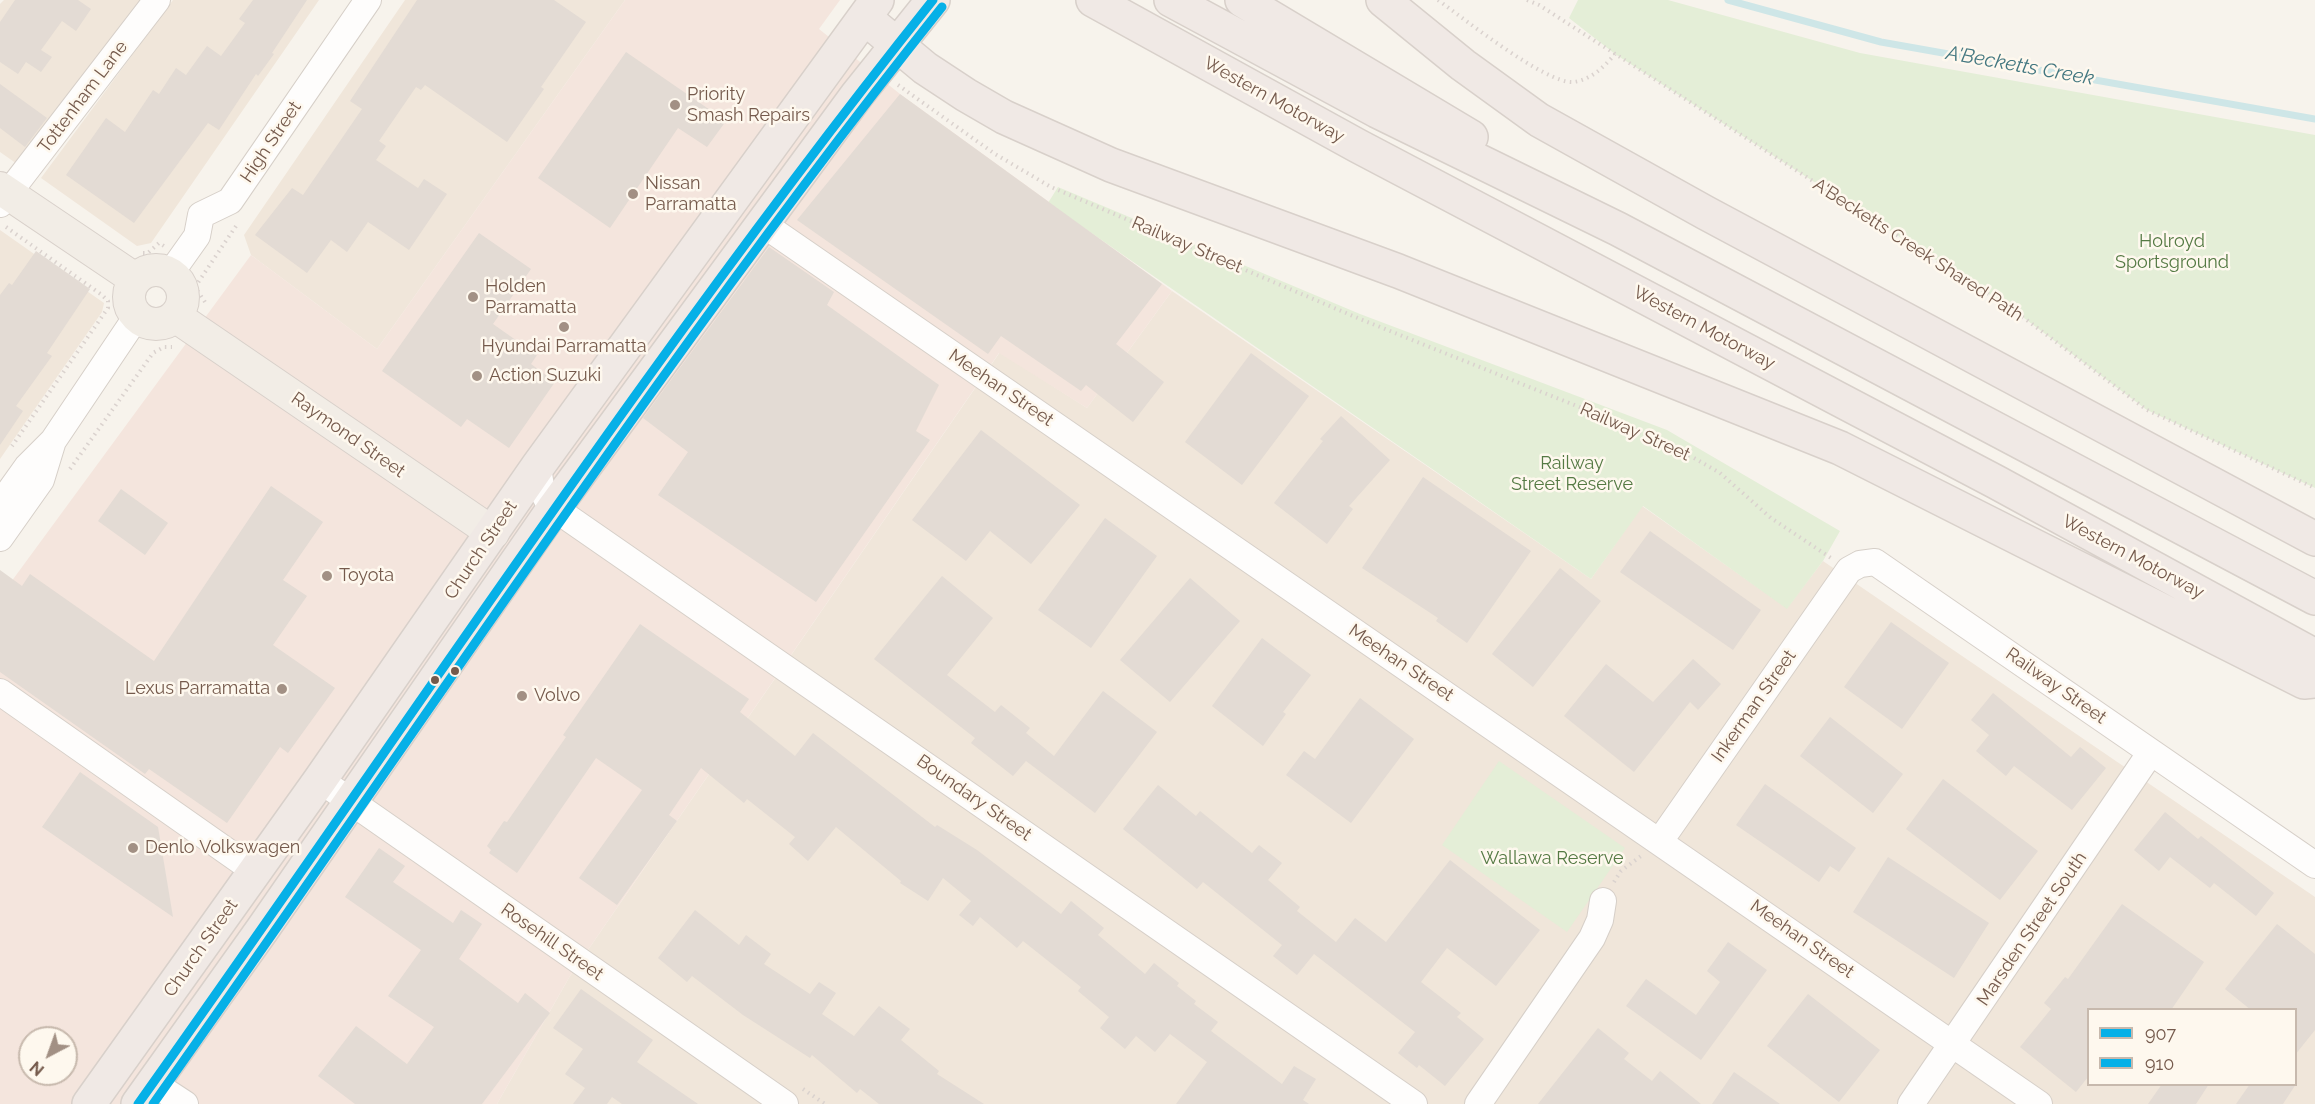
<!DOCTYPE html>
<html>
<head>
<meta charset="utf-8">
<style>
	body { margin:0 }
	#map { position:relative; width:2315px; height:1104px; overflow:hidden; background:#f7f3ec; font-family:Raleway,sans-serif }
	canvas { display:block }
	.legend { position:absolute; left:2087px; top:1008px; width:210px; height:78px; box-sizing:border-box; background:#fef8ee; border:2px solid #c7b9ad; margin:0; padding:8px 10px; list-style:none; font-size:18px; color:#755a4c }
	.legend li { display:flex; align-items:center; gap:12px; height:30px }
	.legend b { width:30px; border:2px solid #c7b9ad }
	.north { position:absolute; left:18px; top:1026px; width:60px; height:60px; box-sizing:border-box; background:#fef8ee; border:2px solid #c7b9ad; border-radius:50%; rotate:221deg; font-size:16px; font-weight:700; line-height:24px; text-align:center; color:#755a4c }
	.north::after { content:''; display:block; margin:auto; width:21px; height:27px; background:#a29084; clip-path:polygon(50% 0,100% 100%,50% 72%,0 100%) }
</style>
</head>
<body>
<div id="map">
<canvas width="2315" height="1104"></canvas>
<ul class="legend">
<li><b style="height:8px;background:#06b0e7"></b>907</li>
<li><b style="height:8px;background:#06b0e7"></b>910</li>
</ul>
<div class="north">N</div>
</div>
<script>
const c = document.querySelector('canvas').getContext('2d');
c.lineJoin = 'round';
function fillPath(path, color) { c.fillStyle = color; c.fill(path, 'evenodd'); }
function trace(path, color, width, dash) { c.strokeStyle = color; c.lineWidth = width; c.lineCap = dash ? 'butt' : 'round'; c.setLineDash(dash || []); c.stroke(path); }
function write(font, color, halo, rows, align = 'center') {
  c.font = font + ' Raleway,sans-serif'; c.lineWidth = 5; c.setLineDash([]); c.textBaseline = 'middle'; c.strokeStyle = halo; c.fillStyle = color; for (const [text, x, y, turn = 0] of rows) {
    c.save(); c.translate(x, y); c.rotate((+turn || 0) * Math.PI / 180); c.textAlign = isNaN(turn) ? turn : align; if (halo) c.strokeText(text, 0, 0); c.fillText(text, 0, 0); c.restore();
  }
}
fillPath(new Path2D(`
	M4,0H149L20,166L0,152V4Z
	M173,0H319L151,243L137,246L41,178Z
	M405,0H625L377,349L251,255L244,235Z
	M0,230L104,303L102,312L0,459Z
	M1172,291L1591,579L1642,506L1787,608L1823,561L2315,897V1104H497L570,976L1000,352L1087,408ZM2088,1010H2296V1084H2088Z`), '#f0e6da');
fillPath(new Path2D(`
	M625,0H840L819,29L900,94L1172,291L1087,408L999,353L570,976L497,1104H0V597L251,255L377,349ZM30,1038H66V1074H30Z`), '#f4e5dd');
fillPath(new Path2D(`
	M1578,0H1668L1860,53L2315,135V488L2147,410L2012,309L1615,54L1569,18Z
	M1058,187L1360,314L1667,430L1840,531L1823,561L1787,609L1643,506L1591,579L1048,203Z
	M1499,761L1625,848L1567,932L1442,845Z`), '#e4eed7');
trace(new Path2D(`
	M1728,0L1881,42L2315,119`), '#cee6e7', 7);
fillPath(new Path2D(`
	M15,0H78L91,9L76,31L62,21L41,50L52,57L41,72L26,62L18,74L0,62V22Z
	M253,0H307L272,53L274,54L258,76L256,74L219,130L208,123L134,223L66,175L106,118L125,132L153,90L159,94L176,68L186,75L207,46L221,56L245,23L239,19Z
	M417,0H554L586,22L541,87L544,89L507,142L425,85L421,90L416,87L379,141L386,146L376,160L418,188L424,179L447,194L409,250L368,222L347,252L331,240L307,273L255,235L292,188L303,195L362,109L350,101Z
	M626,52L726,121L707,147L678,128L610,228L538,178Z
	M0,84L47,118L25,147L0,128Z
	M900,94L1162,284L1116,344L1164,382L1133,422L1086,385L1081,391L1001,336L988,354L797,220Z
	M479,233L531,269L493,324L537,355L531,364L555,382L509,448L467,419L461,427L382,371Z
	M769,247L834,292L827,305L939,385L916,431L930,440L816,602L658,495L688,452L643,418Z
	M36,251L90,289L47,353L52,356L16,406L23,411L0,445V295L9,283L12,285Z
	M1251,353L1309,396L1242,485L1185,442Z
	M1341,416L1390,460L1349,506L1353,509L1327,544L1274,503L1323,441L1320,439Z
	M981,430L1080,505L1031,564L990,531L966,561L912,520Z
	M1423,477L1531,551L1467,643L1436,621L1438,618L1362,568Z
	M271,486L323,522L283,580L307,596L273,645L335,688L288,753L280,747L227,823L149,769L145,774L0,672V570L22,586L30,574L154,661Z
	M121,489L168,523L145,555L98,521Z
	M1105,518L1157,556L1091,648L1038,610Z
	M1650,531L1761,610L1733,650L1620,572Z
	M1560,568L1601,601L1533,687L1492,654Z
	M942,576L993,618L947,675L995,712L1001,705L1030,728L1026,733L1054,756L1103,691L1157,732L1095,813L1026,761L1013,776L971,743L975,738L874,659Z
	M1190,578L1240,621L1170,702L1120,660Z
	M1891,622L1949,663L1902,729L1844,687Z
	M640,624L749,699L740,712L795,756L813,733L935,827L937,825L977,850L1061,914L1071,901L1104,928L1098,935L1145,974L1154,963L1179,983L1177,986L1196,1001L1194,1004L1218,1022L1211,1031L1282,1084L1294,1066L1316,1079L1303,1100L1309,1104H1176L1207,1062L1170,1034L1155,1052L1136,1036L1125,1049L1100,1028L1109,1017L1078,991L1081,987L1023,941L1017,948L980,917L973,926L959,915L971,901L943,878L928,901L900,883L901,881L836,827L808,861L789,844L795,837L747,799L744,803L701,768L669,815L677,821L617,905L579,878L642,790L596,758L517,873L489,853L491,850L487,846L504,821L507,822L566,737L563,735Z
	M1262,638L1311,675L1283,712L1286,714L1263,746L1212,706Z
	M1693,659L1721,684L1698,710L1690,702L1634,772L1564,716L1606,664L1653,702Z
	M1993,693L2071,757L2080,747L2106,768L2072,810L2014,766L2006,776L1976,751L1989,735L1971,720Z
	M1360,698L1414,739L1351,823L1286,775L1304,751L1315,759Z
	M1830,717L1903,774L1873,813L1800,756Z
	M80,772L158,827L173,917L42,827Z
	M1943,779L2038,851L2000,900L1906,829Z
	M1765,784L1856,848L1839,872L1830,866L1819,882L1736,825Z
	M1158,785L1196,816L1200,811L1252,853L1259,845L1282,863L1268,880L1300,907L1297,911L1336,942L1355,918L1386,942L1450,860L1540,930L1496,986L1447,948L1421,982L1461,1013L1457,1017L1484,1039L1445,1086L1419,1065L1417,1068L1398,1053L1415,1032L1314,954L1297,975L1273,956L1282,945L1203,882L1197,889L1123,829Z
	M2165,812L2198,839L2201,836L2274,893L2256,916L2214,883L2210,888L2170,857L2159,871L2134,850Z
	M379,848L405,866L393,882L453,923L461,910L482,924L459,959L518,1003L525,993L550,1013L482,1104H355L318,1076L356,1026L407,1064L434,1027L388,996L421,950L345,897Z
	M1888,857L1989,923L1954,978L1853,912Z
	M2122,904L2204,962L2171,1010H2088V1077L2076,1092L2020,1047L2051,1009L2044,1003L2065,977L2068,979Z
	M695,910L739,945L746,935L771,954L764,964L810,994L819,982L836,993L822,1014L854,1036L879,1006L910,1029L901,1040L939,1071L937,1074L984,1104H879L860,1089L857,1093L812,1055L810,1058L743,1015L692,976L687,982L658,958Z
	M2277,924L2315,954V1030L2295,1055V1010H2251L2225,989Z
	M1728,942L1767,970L1701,1060L1626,1006L1646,979L1696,1015L1720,982L1707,971Z
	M581,989L653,1040L637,1062L698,1104H622L612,1097L607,1104H573L585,1088L565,1074L583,1049L553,1028Z
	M1808,994L1880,1050L1839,1102L1767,1046Z
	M1598,1028L1629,1053L1624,1059L1652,1081L1660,1071L1701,1104H1538Z
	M1734,1072L1780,1104H1712Z
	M2162,1084H2209L2196,1104H2148Z
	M2250,1084H2296L2283,1104H2236Z`), '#e3dbd4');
const minor = new Path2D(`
	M0,204L157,0
	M763,224L2039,1104
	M170,274L197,236L201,215L230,201L368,0
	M538,466C540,482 541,496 554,508L1414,1104
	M0,505L27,467L53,441L137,316
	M0,538L41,480L52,444
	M0,692L255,871
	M320,780L785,1104
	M1660,841L1849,570L1860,564L1875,562L2315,865
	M153,1083L185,1104
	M1478,1104L1592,938L1600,920L1603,901
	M1911,1104L2151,752`);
const major = new Path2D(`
	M0,188L135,279
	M129 297a27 27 0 1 1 54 0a27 27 0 1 1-54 0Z
	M175,316L493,533`);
const highway = new Path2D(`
	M1093,0L1358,146L1996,482L2315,656
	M1171,0L1377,111L1618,229L2315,598
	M1242,0L1471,137
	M1383,0L1463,65L1539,120L1706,213L2315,539
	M865,18L925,68L966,95L1004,117L1111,165L1398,271L1840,448L2304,682L2315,681
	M89,1104L320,780L538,466L877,0
	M138,1104L262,930L554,508L857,95L933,0`);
trace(minor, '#d6cfc8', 28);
trace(major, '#d8d0ca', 34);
trace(highway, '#d8d0ca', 36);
trace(new Path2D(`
	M1438,0C1463,18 1546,84 1573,82C1591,80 1604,67 1615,54
	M1527,0L1539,5L2012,309L2147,410L2315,488
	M898,85L995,154L1051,187L1360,319L1634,429L1694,458L1720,473L1771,518L1831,558
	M6,227L102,295L108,301V308L12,446
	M143,253H148L159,243L164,246
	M205,302L195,287L236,226
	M70,469L153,353L164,347H172
	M1614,882L1621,871L1641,856
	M803,1089L825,1104`), '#dad2ce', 4, [1.5, 4.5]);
trace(minor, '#fefdfc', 26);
trace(major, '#f2ede6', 32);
trace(highway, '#f0e9e5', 33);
trace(new Path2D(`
	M138,1104C401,735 650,354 933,0`), '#06b0e7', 9);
trace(new Path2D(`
	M153,1104C414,737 661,359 942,7`), '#06b0e7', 9);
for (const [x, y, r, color] of [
	[675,105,6,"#a29084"],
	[633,194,6,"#a29084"],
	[473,297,6,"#a29084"],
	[564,327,6,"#a29084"],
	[477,376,6,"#a29084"],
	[327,576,6,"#a29084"],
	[455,671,5,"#755a4c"],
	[435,680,5,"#755a4c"],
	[282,689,6,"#a29084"],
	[522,696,6,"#a29084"],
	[133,848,6,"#a29084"]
]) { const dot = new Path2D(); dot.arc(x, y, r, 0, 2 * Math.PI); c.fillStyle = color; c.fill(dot); trace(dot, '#fef8ee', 2); }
write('18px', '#755a4c', '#fef8ee', [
	["Priority",687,95],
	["Smash Repairs",687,116],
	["Nissan",645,184],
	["Parramatta",645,205],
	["Holden",485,287],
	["Parramatta",485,308],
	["Hyundai Parramatta",564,347,"center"],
	["Action Suzuki",489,376],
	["Toyota",339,576],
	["Lexus Parramatta",270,689,"right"],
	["Volvo",534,696],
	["Denlo Volkswagen",145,848]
], 'left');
write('18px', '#755a4c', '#fef8ee', [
	["Tottenham Lane",83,97,-53],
	["Western Motorway",1274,100,29],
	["High Street",271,142,-56],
	["Railway Street",1187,245,23],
	["A'Becketts Creek Shared Path",1918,250,33],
	["Western Motorway",1704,328,28],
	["Meehan Street",1001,388,34],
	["Railway Street",1635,432,24],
	["Raymond Street",348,435,35],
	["Church Street",481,550,-56],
	["Western Motorway",2133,557,28],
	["Meehan Street",1401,663,34],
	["Railway Street",2056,686,35],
	["Inkerman Street",1754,706,-55],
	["Boundary Street",974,798,35],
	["Marsden Street South",2032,929,-56],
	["Meehan Street",1802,939,35],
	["Rosehill Street",552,942,35],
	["Church Street",201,948,-55]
]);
write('18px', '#557a44', '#fef8ee', [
	["Holroyd",2172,242],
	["Sportsground",2172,263],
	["Railway",1572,464],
	["Street Reserve",1572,485],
	["Wallawa Reserve",1552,859]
]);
write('italic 20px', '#437780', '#fef8ee', [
	["A'Becketts Creek",2020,66,10]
]);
</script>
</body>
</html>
